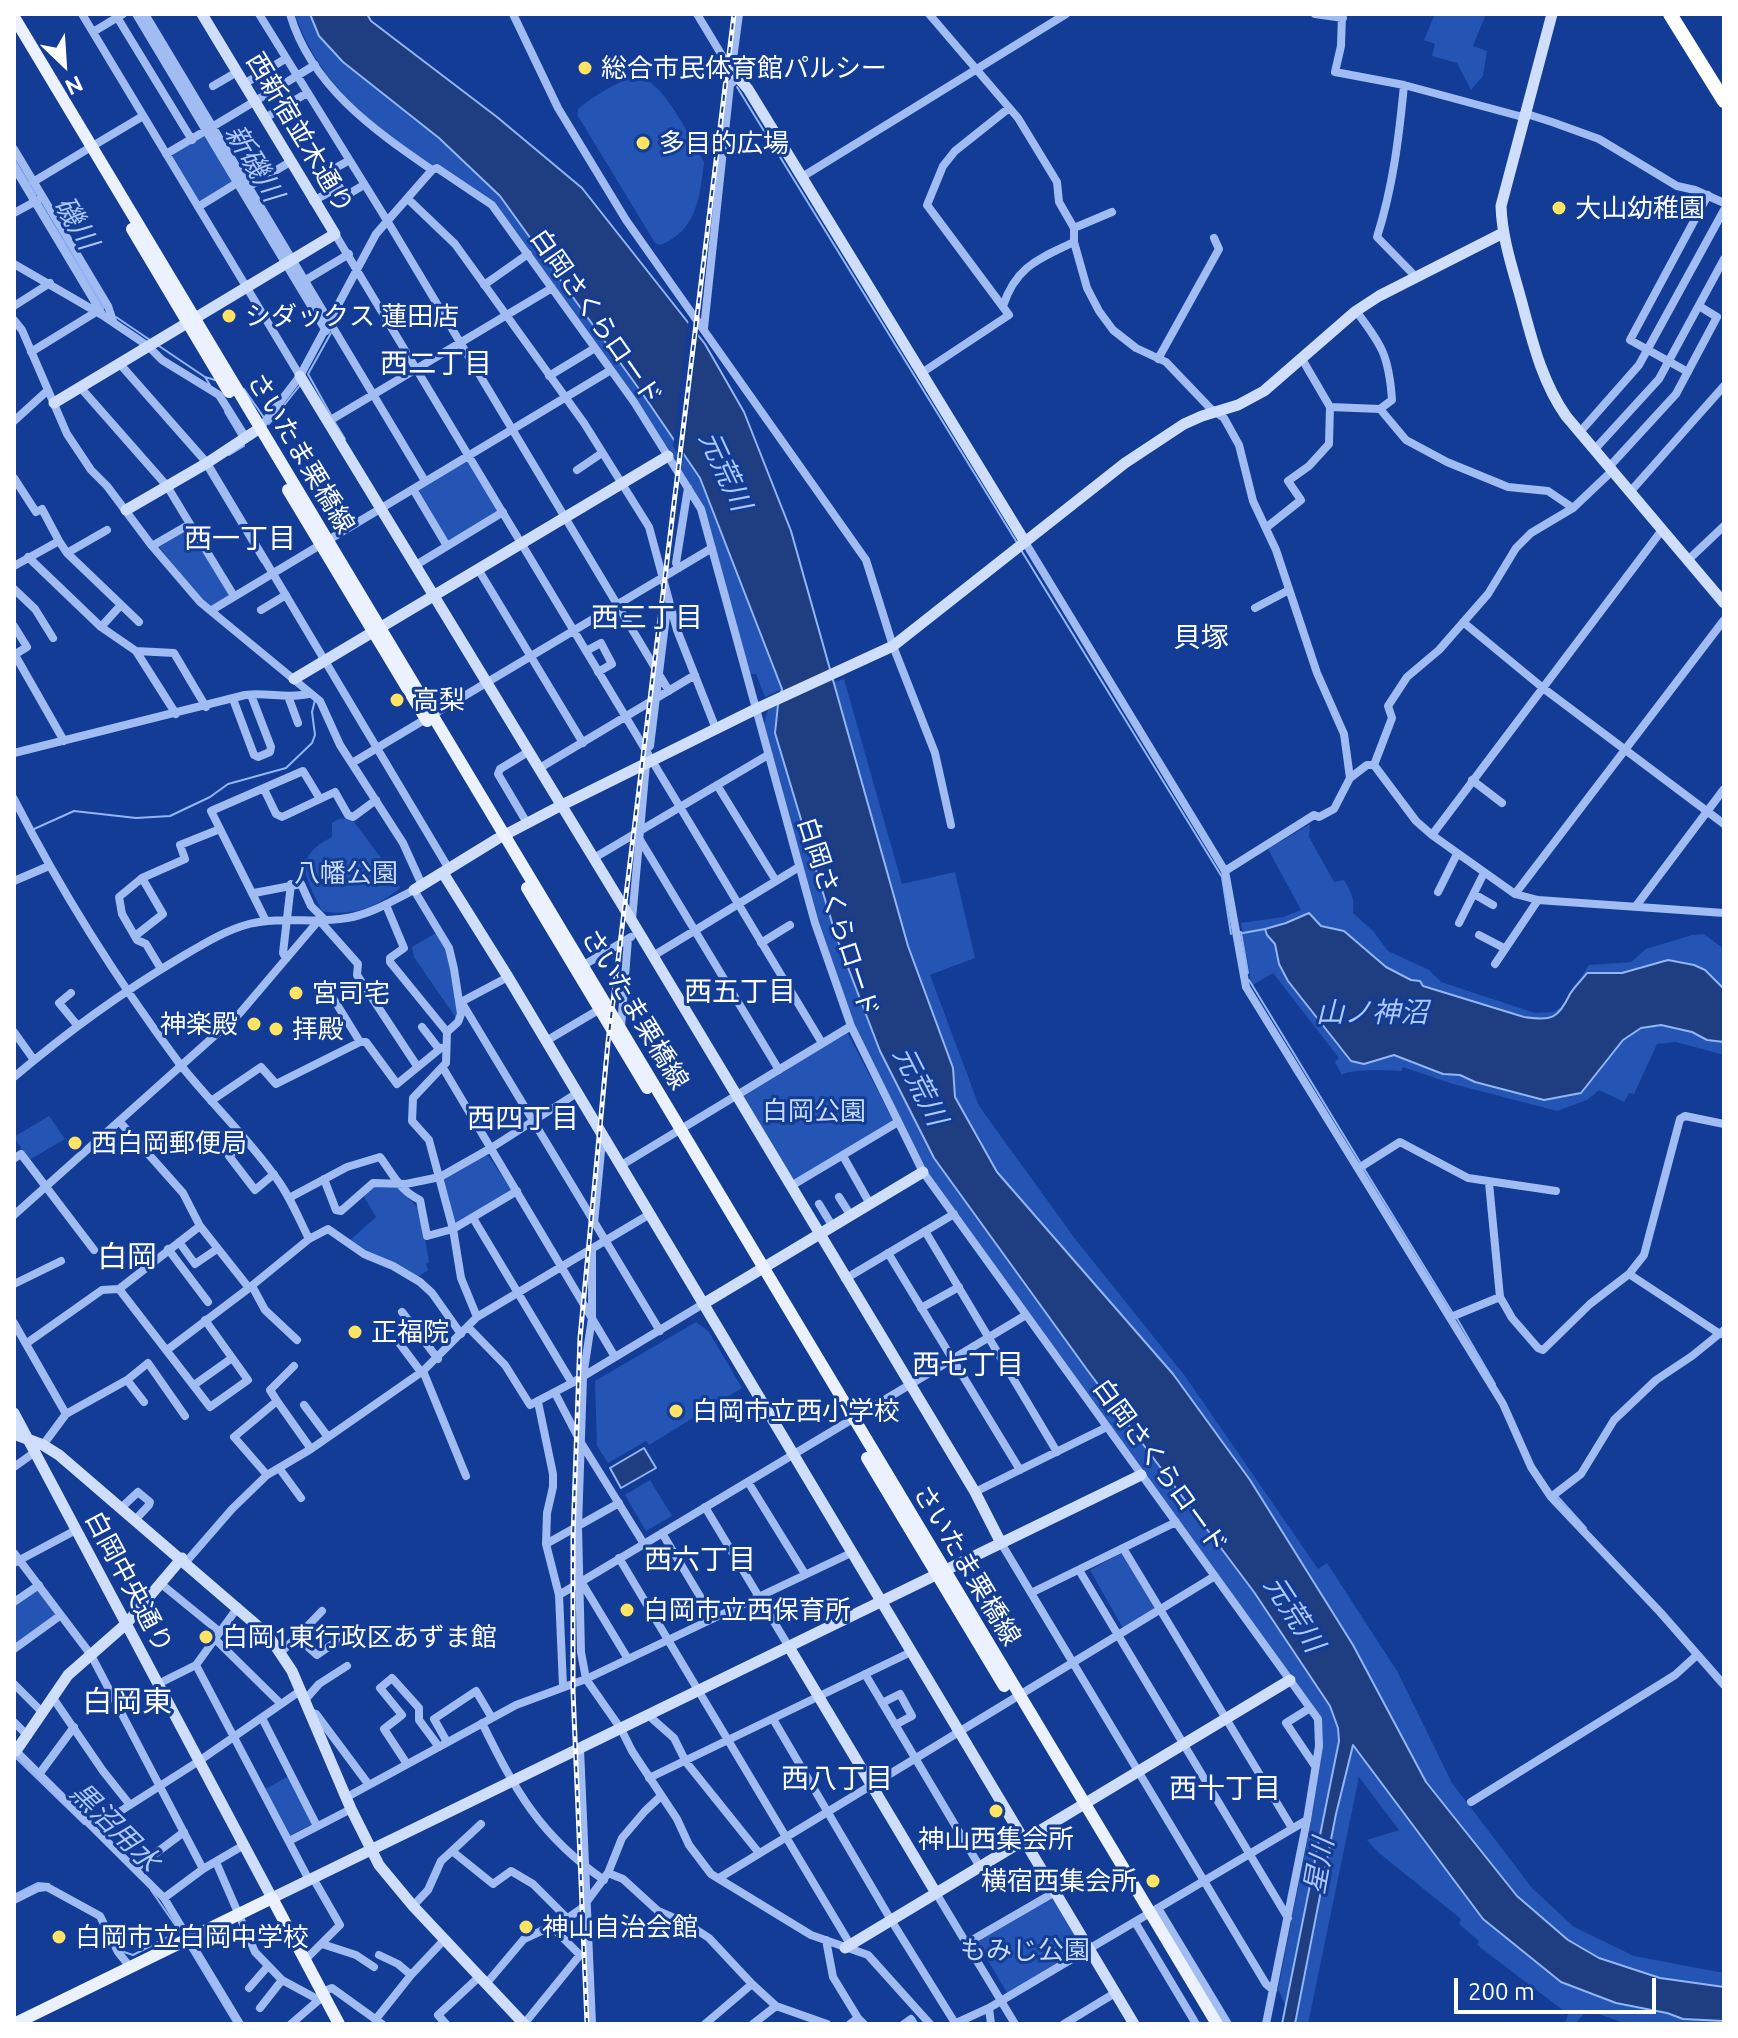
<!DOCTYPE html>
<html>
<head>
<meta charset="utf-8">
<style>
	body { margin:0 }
	#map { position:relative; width:1738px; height:2038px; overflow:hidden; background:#123c95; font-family:Ubuntu,sans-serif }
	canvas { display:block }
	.frame { position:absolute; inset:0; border:16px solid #fff; pointer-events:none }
	.north { position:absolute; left:24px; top:24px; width:80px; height:80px; -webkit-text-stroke:6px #123c95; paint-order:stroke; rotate:155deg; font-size:22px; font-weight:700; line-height:32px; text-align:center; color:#fff }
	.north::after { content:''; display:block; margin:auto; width:28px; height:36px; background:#fff; clip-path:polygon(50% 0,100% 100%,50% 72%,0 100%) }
	.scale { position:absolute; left:1454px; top:1978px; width:202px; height:36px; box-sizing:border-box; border:4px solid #fff; border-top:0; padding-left:10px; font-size:24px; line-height:28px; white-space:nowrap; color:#fff; -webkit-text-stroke:6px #123c95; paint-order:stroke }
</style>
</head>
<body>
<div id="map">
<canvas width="1738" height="2038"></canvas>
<div class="frame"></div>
<div class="north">N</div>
<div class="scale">200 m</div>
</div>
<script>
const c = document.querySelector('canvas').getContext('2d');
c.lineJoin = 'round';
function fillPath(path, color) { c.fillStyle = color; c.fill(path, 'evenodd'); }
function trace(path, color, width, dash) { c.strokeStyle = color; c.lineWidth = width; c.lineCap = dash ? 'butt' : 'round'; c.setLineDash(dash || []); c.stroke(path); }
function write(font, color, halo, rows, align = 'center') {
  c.font = font + ' Ubuntu,"Noto Sans JP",sans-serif'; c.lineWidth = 6; c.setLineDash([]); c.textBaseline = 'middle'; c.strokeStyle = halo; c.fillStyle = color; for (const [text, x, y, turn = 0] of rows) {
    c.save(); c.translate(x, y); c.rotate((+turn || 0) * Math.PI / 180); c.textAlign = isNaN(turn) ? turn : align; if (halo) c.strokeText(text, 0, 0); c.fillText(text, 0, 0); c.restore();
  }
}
fillPath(new Path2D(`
	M295,14H310L319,36L439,138L500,196L642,393L700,478L782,689L765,697L756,674H749L702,505L495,203L436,164L431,166C373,123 319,86 295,14Z
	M1435,14H1486L1473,46L1487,51L1483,76L1471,90L1457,63L1432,56L1435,44L1424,40Z
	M638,76C666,84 689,137 704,162C700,196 697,231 660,245L655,243L578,116V109C594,96 617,81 638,76Z
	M206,133L235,182L200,203L171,154Z
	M466,461L469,462L498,510L497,513L449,542L418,489Z
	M189,529L231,595L211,607L201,599L159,547Z
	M844,679L902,884L955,872L975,958L930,975L979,1106L1076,1240L1185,1376L1318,1569L1327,1563L1397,1671L1452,1783L1532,1888L1574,1927L1634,1956L1724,1973V1987L1660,1978L1599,1958L1568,1940L1517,1896L1426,1782L1353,1645L1250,1480L1173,1374L997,1172L955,1097L953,1068L908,946L832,683Z
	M778,705L775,733L836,936L880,1051L934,1158L1088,1371L1254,1592L1330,1706L1338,1727V1749L1286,2007L1278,1989L1310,1828L1322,1749L1320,1717L925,1169L853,1021L823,936L764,723L768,710Z
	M351,818L390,870L400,888C377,907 352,917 322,911C306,877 291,858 332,837V823L338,819Z
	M1310,824L1309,837L1334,882L1344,880C1351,891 1355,899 1353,913L1373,931L1388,951L1429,970L1441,982L1535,1013L1554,1012L1561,1007L1589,965L1631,962L1646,949L1692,935L1704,934L1724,949V1055L1676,1042L1657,1044L1634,1094L1629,1093L1624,1102L1599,1090L1587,1100L1557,1111L1453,1084L1403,1067L1401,1071C1385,1071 1354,1068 1342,1075L1335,1062L1339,1058L1273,973L1253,985L1251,982L1241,923L1283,917L1301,910L1268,849Z
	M436,933L447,949L460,1012L456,1018L414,957L412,947Z
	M847,1032L893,1120L892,1123L793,1182L741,1095Z
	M49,1116L65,1139L29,1160L14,1137Z
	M484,1154L489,1157L512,1191L455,1226L442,1179Z
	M396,1185L420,1210L429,1262L426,1264L428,1270L418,1277L348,1242L376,1217L363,1195L373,1186Z
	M696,1322L709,1332L742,1388L649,1445L646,1441L608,1463L597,1446L595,1381Z
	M650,1480L672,1516L646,1531L625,1495Z
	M1122,1553L1156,1611L1124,1630L1090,1570Z
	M38,1590L55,1613V1616L14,1646V1604Z
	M1353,1744L1483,1919L1561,1982L1616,2003L1667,2013L1683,2019L1724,2021V2024H1627L1587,2010L1575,2024H1565L1568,2014L1477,1945L1479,1941L1459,1924L1461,1919L1379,1853L1367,1840L1399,1830L1359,1777L1308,2024H1296L1344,1777Z
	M289,1776L314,1823L289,1836L265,1789Z
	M1052,1898L1085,1948L1009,1996L977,1942Z`), '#2455b4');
const water = new Path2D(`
	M310,14H367L371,21L497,117L582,188L705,344L744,412L791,531L908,946L953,1068L955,1097L997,1172L1173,1374L1250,1480L1353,1645L1426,1782L1517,1896L1568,1940L1599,1958L1660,1978L1724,1987V2021L1683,2019L1667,2013L1616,2003L1561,1982L1483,1919L1353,1745L1336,1814L1295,2024H1282L1339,1741L1338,1728L1330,1706L1254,1592L1088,1371L934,1158L880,1051L836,936L775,733L778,705L782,689L700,478L642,393L500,196L439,138L343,62L319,36Z
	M1309,913L1321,926L1344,931L1386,967L1411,980L1420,981L1423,986L1524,1017C1552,1021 1558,1019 1570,994C1574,987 1582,980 1587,973H1622L1668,960L1694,965L1705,970L1724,989V1042L1707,1040L1692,1032L1661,1025L1641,1028L1623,1040L1581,1093L1544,1100L1475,1082L1460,1075L1443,1074L1394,1055L1364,1064L1351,1061L1288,981L1279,964L1275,944L1267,935L1265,929L1286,923Z
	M644,1448L656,1468L621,1488L610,1468Z`);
fillPath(water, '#1e3e81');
trace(water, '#92b5f6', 2);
fillPath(new Path2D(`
	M689,317L699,330L683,461L673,446Z`), '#123c95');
trace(new Path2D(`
	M737,87L1016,541
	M14,159L36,195
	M39,201L104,308
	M116,317L150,340
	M331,333L308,374L331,415
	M159,346L205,377L215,380
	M205,377L210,385
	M244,389L265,419
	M225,412L240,437
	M334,421L345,439
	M269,424L301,384
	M229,455L244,446L243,443
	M206,469L262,562
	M1021,550L1222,877L1231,934
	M34,829L74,811L136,818L170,816L210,797L228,784L286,768L312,743L315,735L312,712L315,700
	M1237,932H1241L1248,973
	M1243,933L1265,929
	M1249,980L1360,1162
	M1363,1167L1452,1312
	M1456,1317L1495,1384
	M1558,1497L1586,1528
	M14,1756L84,1824
	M151,1890L180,1932
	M14,1895L38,1883L49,1884
	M189,1948L235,2024
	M124,1952L133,1955L170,1936`), '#92b5f6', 2);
trace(new Path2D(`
	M82,14L300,376
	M136,14L326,331
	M145,14L425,481
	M259,14L391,227L669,691
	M290,14C311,86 374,130 432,170L437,168L492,205L634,402L701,509L815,923L851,1026L923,1172L1318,1719L1319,1746L1307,1820L1266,2024
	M513,14L558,108L626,220L866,560L893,646L935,753L951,825
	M697,14L729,67
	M929,14L1018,118L1057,182L1059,202L1074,228V242L1087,288L1099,311L1113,330L1136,348L1166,362L1210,408L1224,418L1239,445L1253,501L1276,550L1317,673L1344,734L1350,778L1334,809L1319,817L1314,815L1225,871
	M1315,14L1343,18
	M1342,14L1341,46L1335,72L1404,85L1519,116L1530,115L1552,122L1599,139L1677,186L1695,190L1724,203
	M117,17L192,140
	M93,32L123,14
	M729,67L733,59L739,14
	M244,84L285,59
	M1404,85C1399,137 1393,187 1377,237L1415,276
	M213,86L237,72
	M265,118L307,93
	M212,127L315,65
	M91,147L143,116
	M14,149L108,306L113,321
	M166,154L205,131
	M348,161L330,171L345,196L364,185
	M14,167L102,314
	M802,177L1066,14
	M33,182L86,150
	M248,187L290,162
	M408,199L455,244L584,423L649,527L677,630L716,729
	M313,201L339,187
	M198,207L237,183
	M14,213L38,200
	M1074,228L1112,212
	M335,234L822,1043
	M14,264L102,315L148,346L162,360L219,395L246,438
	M304,281L349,254
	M484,285L528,254
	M14,306L50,283
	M1003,306C1016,266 1039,259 1074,242
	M1356,311C1382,345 1389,356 1392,400L1380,409
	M14,320L22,330L67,434L91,470L107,486L152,546L200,602L320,701L340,745L403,843L422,885
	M704,328L730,85L738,77
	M31,352L96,312
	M1158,359L1219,249L1214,238
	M1302,359L1330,407L1380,409L1406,440L1447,462L1508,487L1548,491L1573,508
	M119,363L207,463L449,869
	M923,372L1009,315L927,205L943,166L955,151L1009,108
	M1688,372L1630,340L1708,195
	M549,376L595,348
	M80,387L167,486L190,524
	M14,421L47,391
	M329,421L552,288
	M260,428L300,376L376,234L432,170
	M1580,432L1639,365L1724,210
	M1595,449L1659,379L1724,259
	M1609,467L1676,394L1717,317L1699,306
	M577,470L602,453
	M14,478L36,512L42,509L59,541
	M413,489L447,546
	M1630,492L1724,386
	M1267,527L1301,500L1288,481L1309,466L1329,444L1330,407
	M1025,542L1225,871L1246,987L1503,1404L1531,1467L1551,1497L1660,1612L1724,1685
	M152,546L190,524L234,596
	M67,553L139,622
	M28,557L101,627L136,651L176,714
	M1687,561L1724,526
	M416,565L503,512
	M14,566L59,541L67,553L107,530
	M679,568L676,563L688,488
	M478,569L583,743
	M14,589L35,609L53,638
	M1255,608L1289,590
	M212,610L611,370
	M261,610L286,595
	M1463,622L1543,688L1724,824
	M14,626L27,647L14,655
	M101,627L120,606
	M136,651L174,653L206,707
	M586,651L601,643L612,664L598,672
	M15,655L64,741
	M288,696L298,723
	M233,699L254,755L258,757L270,752L271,747L251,695
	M646,750L650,746L666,616L672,611
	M14,753L245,695C267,692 287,699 308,694
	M352,763L712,548
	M1374,765L1416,821L1432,835L1515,894L1538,900L1724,913
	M1374,765L1392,718L1388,706L1407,677L1439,650L1488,594L1516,548L1531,533L1573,508L1612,471
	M538,769L695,675
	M1350,778L1367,765H1374
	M1472,780L1502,803
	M717,785L776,881
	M264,789L276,814L282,817L335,792L348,815L353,817L376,800
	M14,799C61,891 117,980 179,1063C209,1101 245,1135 274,1175C289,1194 298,1217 309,1239
	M527,823L498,774L500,769L528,752
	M1432,835L1662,530
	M639,838L779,1070
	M594,858L768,755
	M14,881L49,866
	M1438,892L1457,854
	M254,893L301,884L311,906L325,920
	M1474,894L1493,905
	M1515,894L1724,620
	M386,905L404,948L390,958V962L447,1032L446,1063L413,1098L412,1121L429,1140L453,1229L461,1278L477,1317
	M1636,906L1724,789
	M319,920L358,964L357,975L417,1066
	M632,920L646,764
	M266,921L211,811L303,771L320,799
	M1459,923L1484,873
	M1479,935L1504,948
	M135,936L163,914L142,878
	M761,943L790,925
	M653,956L799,867
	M286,959L283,953L291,884
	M1495,964L1538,900
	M584,965L631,937
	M161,969L146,944L137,940L122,914L119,897L142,878L185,859L180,845L220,829
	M71,993L59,1003L77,1025
	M333,998L360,1042
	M461,1002L508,977
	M462,1003L660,1331
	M422,1027L439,1049
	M621,1027L628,939
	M14,1032L34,1060
	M546,1041L600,1009
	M443,1068L615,1357
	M14,1077C66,1033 119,994 178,959C200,946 223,931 249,924C281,916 315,924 347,918C371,914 392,901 414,890L449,948L454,969L461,1014L458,1022L447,1032
	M211,1101L261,1067L276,1084L360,1042H366L397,1084L441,1048
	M119,1121L183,1193L200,1226L249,1288L309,1239L328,1229L364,1254L393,1266L420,1282L432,1293L461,1334
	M245,1141L229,1156L255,1190L274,1174
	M843,1156L870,1204
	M15,1158L21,1154L94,1250
	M620,1166L851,1026
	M1359,1168L1400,1142L1468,1178L1556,1191
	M324,1179L336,1210L341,1211L373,1183L406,1184L440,1177L491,1148L577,1093
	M1489,1183L1500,1297
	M791,1186L898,1122
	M839,1197L851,1216
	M289,1198L347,1167L380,1157C393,1174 399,1190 420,1200L427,1236L453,1229L517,1191
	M819,1204L833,1227
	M14,1215L240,1013L319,920
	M473,1218L572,1383
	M594,1223L601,1151L606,1144
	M925,1231L1057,1452
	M179,1242L195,1264L217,1249
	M168,1249L208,1302
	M592,1249V1318L583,1377L578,1526L581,1652L586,1679L621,1729L632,1751L677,1819L689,1845L711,1874L811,1935L868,1955L930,2024
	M888,1253L1020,1470
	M1629,1274L1720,1334
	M845,1279L954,1214
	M14,1284L61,1261
	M252,1286L265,1310L297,1340
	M119,1289L210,1407L248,1380L205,1320
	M921,1308L959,1287
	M402,1312L438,1359
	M1451,1317L1500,1297L1512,1318L1538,1348L1543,1350L1590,1304L1629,1274L1644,1255L1680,1119L1685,1116L1724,1124
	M14,1323L66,1414L43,1445
	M468,1327L505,1365L530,1405L572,1383L703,1304
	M27,1343L102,1290L119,1289L200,1226
	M400,1344L421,1372
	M167,1350L249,1288
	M423,1371L466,1476
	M127,1380L144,1402
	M194,1385L232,1358
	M555,1393L580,1441L644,1544
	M277,1401L270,1390L294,1366
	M538,1402L553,1474V1487L547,1513L546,1544L559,1595L1026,1315
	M304,1405L328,1437
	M66,1414L127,1380L148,1363L185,1416
	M14,1467L35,1452
	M279,1468L301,1498
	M267,1475L234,1437L277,1401L311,1449
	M748,1482L805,1574
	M975,1492L1107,1427
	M1551,1497L1581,1474L1614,1420L1656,1380L1692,1356L1724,1330
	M122,1507L138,1492L150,1502L149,1505L136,1519
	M705,1507L789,1647
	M662,1533L713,1618
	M1001,1543L1266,1984L1273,1990
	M546,1544L619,1503
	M1123,1548L1292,1828
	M14,1553L91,1655L203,1869
	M619,1558L850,1944
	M186,1562L232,1509L267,1475L311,1449L423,1371L477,1317L650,1214
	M14,1563L76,1530
	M1079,1570L1288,1918
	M160,1583L220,1632
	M582,1583L628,1659
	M1031,1593L1176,1522
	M559,1595L563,1686
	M14,1602L39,1585
	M297,1637L322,1611
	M215,1639L281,1704
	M14,1649L61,1615
	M281,1652L297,1637L317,1655L354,1629
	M196,1665L309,1880
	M865,1674L980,1867
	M14,1684L43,1713
	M158,1684L196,1665L238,1607
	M53,1698L103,1771L130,1805
	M304,1701L319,1684L347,1666
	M882,1703L900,1694L912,1716L895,1725
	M1310,1708L1286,1723L1315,1766
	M310,1712L316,1714L369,1785
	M648,1715L674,1738L686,1762L759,1853
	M262,1718L317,1826
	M773,1719L891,1920L955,2023
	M14,1722L28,1736
	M482,1723C515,1790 540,1836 604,1880
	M447,1742L434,1719L476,1691L492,1718
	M14,1749L164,1898L240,2024
	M580,1749L592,2024
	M407,1764L384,1729L402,1715L380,1688L392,1678L419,1708V1720L439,1747
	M40,1773L74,1727
	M649,1778L911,1652
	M347,1797L516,1705L586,1679L851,1553
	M1471,1802L1675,1675L1697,1655
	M94,1828L199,1761L300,1691
	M289,1841L351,1809
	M452,1851L481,1824
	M216,1862L255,1952L282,1980L319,2000
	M136,1868L184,1832
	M608,1873L623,1879L658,1911L686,1923L709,1938L752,1984L776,2006L827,2024
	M719,1878L1215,1576
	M936,1893L1015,2024
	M164,1898L203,1869L244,1845
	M14,1900L38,1888L47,1887L100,1916L118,1952L130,1967
	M413,1906L428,1890L441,1861L452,1851L493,1884L511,1871L533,1884L567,1918
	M1158,1908L1228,2024
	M1135,1922L1196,2024
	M826,1940L833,1977L858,2018
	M967,1943L1055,1892
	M322,1944L356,1955L374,1967
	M379,1955L398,1964L411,1975
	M305,1960L340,1925L313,1878
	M486,1984L524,1939L565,1920L582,1908L608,1873L622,1838L645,1811L661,1796
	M249,1988L268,1966
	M322,1992L332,1988L382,2024
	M260,2008L282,1980
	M989,2008L991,2024
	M376,2019L411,1975L444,1940
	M291,2024L320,1999
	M446,2024L438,2015L479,1977
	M524,2024L580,1955L551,1926
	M705,2024L752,1984
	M753,2024L776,2006
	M850,2024L858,2018L864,2024
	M904,2024L911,2019L914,2024
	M954,2024L989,2008L1307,1820
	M1064,2024L1115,1993`), '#a0bcf3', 8);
trace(new Path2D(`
	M1552,14L1501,206C1502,236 1511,264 1519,292C1531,335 1540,379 1566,416L1724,603
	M729,67L748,89L1025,542
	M300,376L632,921L975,1492L1001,1543
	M54,403L335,234L202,14
	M126,510L207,463L260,428
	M294,679L668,456
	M443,873L508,977L1134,2024
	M414,890L497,839L560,806L756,709L893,646L1125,463L1184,424L1202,416L1238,405L1264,391L1356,311L1379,296L1503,233
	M703,1304L923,1172
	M14,1413L272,1898L1141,1475
	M14,1434L43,1445L59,1455L268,1635L292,1671L351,1809L379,1865L413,1906L524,2024
	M789,1647L936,1893
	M16,1751L68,1675L126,1624L182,1558
	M845,1948L1290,1680`), '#d0defd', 11);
trace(new Path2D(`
	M14,17L1217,2024
	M132,229L229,392
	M288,490L427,721
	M527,888L647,1088
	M867,1458L1004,1686
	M14,2024L272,1898L339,2024`), '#ecf1ff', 12);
trace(new Path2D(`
	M1670,14L1724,101`), '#fff', 14);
const rail = new Path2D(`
	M587,2024L573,1691V1537L580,1338L608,1042L734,14`);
trace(rail, '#fff', 5);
trace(rail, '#123c95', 2, [6]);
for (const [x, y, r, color] of [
	[585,68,8,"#ffe362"],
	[643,143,8,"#ffe362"],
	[1559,208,8,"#ffe362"],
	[229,316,8,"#ffe362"],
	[397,700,8,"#ffe362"],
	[296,993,8,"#ffe362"],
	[254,1024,8,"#ffe362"],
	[276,1029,8,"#ffe362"],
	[75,1143,8,"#ffe362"],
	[355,1332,8,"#ffe362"],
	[676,1411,8,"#ffe362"],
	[627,1610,8,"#ffe362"],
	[206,1637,8,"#ffe362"],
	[996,1811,8,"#ffe362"],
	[1153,1881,8,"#ffe362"],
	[526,1927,8,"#ffe362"],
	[59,1937,8,"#ffe362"]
]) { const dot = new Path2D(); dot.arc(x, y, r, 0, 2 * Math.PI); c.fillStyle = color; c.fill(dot); trace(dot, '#123c95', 3); }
write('26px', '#fff', '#123c95', [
	["総合市民体育館パルシー",601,68],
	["多目的広場",659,143],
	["大山幼稚園",1575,208],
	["シダックス 蓮田店",245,316],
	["高梨",413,700],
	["宮司宅",312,993],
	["神楽殿",238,1024,"right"],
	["拝殿",292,1029],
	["西白岡郵便局",91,1143],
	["正福院",371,1332],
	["白岡市立西小学校",692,1411],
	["白岡市立西保育所",643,1610],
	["白岡1東行政区あずま館",222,1637],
	["神山西集会所",996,1839,"center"],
	["横宿西集会所",1137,1881,"right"],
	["神山自治会館",542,1927],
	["白岡市立白岡中学校",75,1937]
], 'left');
write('26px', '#fff', '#123c95', [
	["西新宿並木通り",300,133,59],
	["白岡さくらロード",596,317,55],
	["さいたま栗橋線",301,453,59],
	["白岡さくらロード",838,917,72],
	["さいたま栗橋線",635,1009,59],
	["白岡さくらロード",1160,1466,54],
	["さいたま栗橋線",967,1565,59],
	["白岡中央通り",129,1582,62]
]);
write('26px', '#c8dafd', '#123c95', [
	["八幡公園",346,873],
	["白岡公園",814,1111],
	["もみじ公園",1025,1950]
]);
write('italic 28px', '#adc7fa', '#123c95', [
	["新磯川",254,163,59],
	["磯川",76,223,59],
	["元荒川",725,471,65],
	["山ノ神沼",1372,1013],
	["元荒川",920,1086,63],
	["元荒川",1294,1614,57],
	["黒沼用水",115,1827,45],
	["星川",1319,1866,-80]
]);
write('28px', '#fff', '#123c95', [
	["西二丁目",436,364],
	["西一丁目",240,539],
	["西三丁目",647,618],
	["貝塚",1201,638],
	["西五丁目",740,992],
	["西四丁目",523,1119],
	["西七丁目",968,1365],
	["西六丁目",700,1560],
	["西八丁目",837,1779],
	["西十丁目",1225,1789]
]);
write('30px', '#fff', '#123c95', [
	["白岡",127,1257],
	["白岡東",127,1702]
]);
</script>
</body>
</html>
